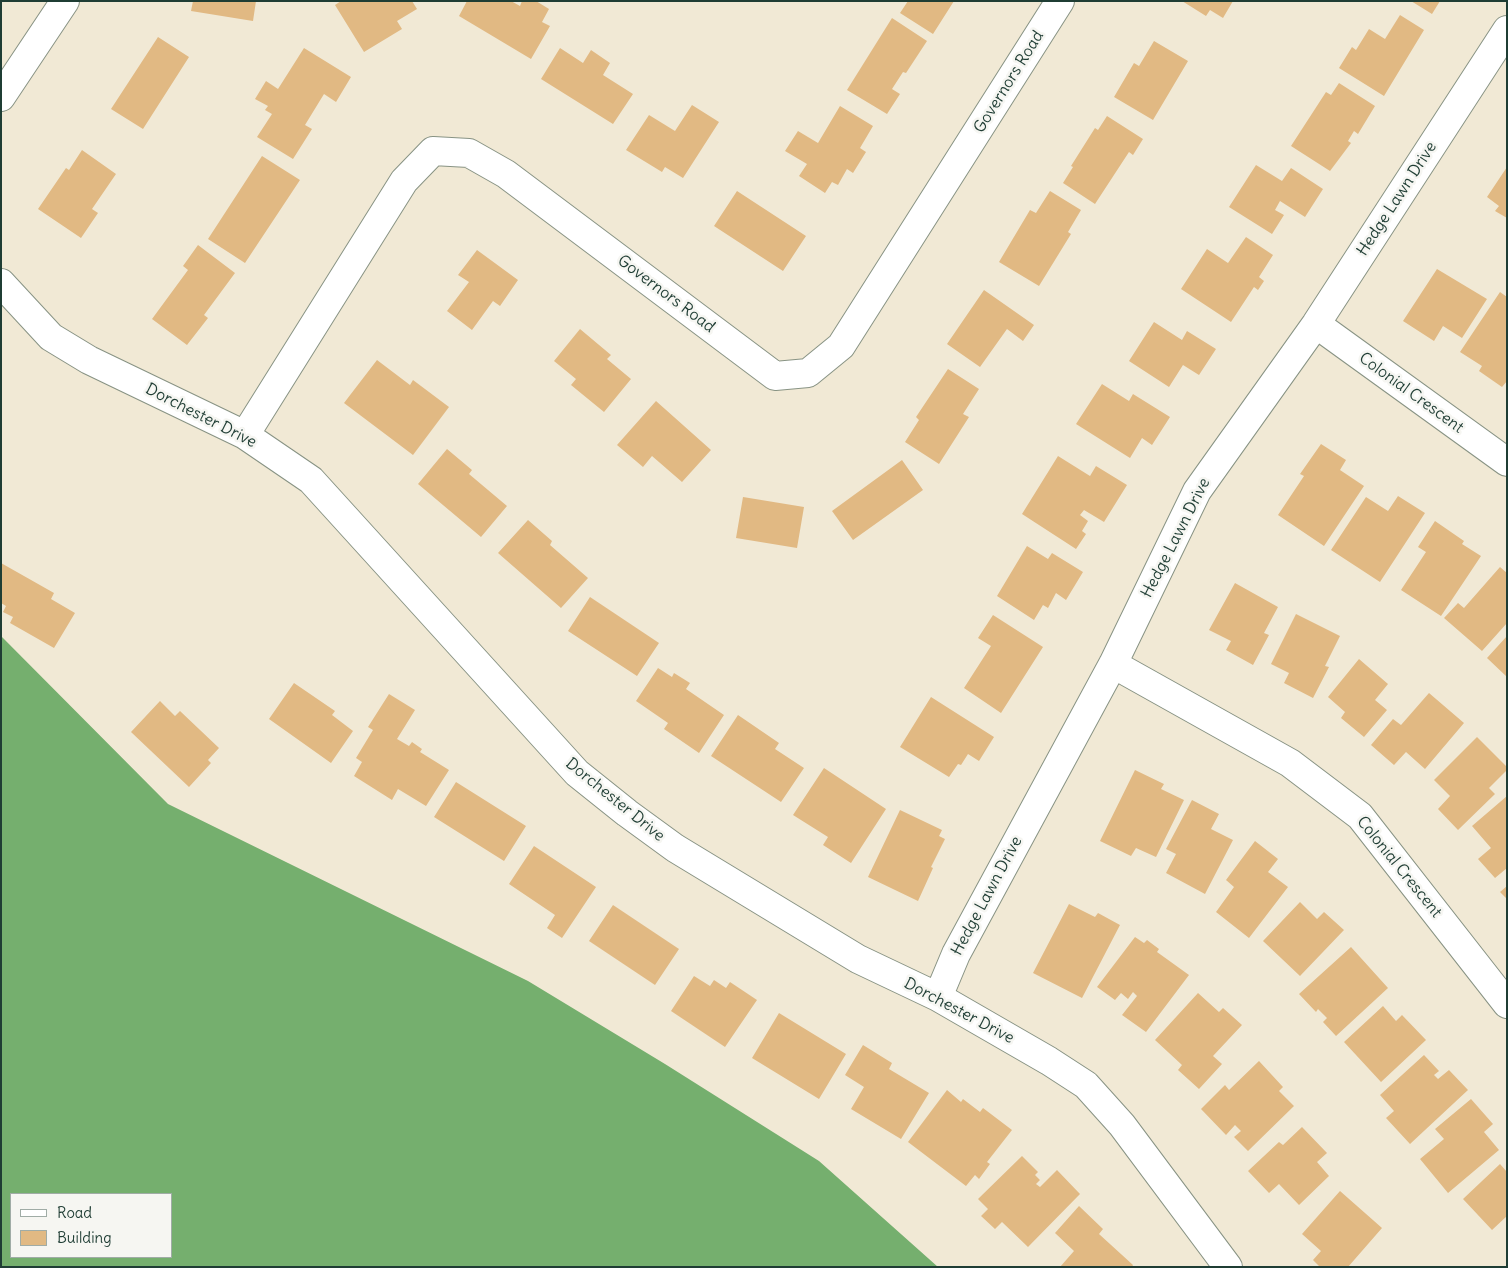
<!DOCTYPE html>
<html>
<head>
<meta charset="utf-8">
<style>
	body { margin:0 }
	#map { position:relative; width:1508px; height:1268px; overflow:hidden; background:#f1e9d5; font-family:Delius,sans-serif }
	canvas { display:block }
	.frame { position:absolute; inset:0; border:2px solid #1f3d34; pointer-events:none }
	.legend { position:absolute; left:10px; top:1193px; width:162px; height:65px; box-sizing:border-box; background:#f6f6f2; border:1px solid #a0aca6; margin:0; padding:6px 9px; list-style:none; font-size:15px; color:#1f3d34 }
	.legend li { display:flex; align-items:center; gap:10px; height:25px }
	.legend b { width:25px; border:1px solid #a0aca6 }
</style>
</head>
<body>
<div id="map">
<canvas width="1508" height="1268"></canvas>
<div class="frame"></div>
<ul class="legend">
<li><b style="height:6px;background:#fff"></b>Road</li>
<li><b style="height:14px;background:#e1b983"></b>Building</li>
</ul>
</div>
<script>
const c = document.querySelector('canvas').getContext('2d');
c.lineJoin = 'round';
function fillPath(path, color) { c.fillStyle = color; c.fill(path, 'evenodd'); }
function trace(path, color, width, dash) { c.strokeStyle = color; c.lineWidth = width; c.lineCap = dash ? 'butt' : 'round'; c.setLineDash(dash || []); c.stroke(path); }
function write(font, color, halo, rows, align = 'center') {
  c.font = font + ' Delius,sans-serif'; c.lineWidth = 5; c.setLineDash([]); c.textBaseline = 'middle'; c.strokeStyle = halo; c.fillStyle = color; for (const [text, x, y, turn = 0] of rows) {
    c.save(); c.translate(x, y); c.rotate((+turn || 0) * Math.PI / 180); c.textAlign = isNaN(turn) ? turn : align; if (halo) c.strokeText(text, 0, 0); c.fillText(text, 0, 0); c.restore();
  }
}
fillPath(new Path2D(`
	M1,636L168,804L528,981L665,1064L819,1161L938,1267H1ZM11,1194H171V1257H11Z`), '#75af6e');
fillPath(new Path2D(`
	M193,1H256L253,21L191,11Z
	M341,1H412L417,9L397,21L402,29L364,52L335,5Z
	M467,1H511L520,6L522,1H536L549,9L542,22L550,26L531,59L459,16Z
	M908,1H954L933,34L900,13Z
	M1182,1H1233L1223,18L1210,10L1206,16Z
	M1411,1H1440L1432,14Z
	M1400,15L1424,30L1384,96L1339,68L1352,47L1356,50L1369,29L1385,39Z
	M892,18L927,41L906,73L903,72L892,89L900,94L887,114L847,90Z
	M158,37L189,57L143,129L111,109Z
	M1154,41L1188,61L1153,120L1114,97L1134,63L1139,66Z
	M304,48L351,77L336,102L324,94L305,125L312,129L293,159L257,137L272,114L265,110L268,106L255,99L266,81L278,89Z
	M560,48L583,63L591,50L610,63L603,75L633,94L613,124L541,79Z
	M1339,83L1375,106L1358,134L1354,131L1348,141L1351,143L1330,171L1291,146L1326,92L1331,95Z
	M692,105L719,122L683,178L665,167L662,172L626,150L649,115L675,131Z
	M840,106L873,126L860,148L866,152L853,173L847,169L838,185L832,182L825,193L799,176L807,164L785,151L798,131L818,143Z
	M1107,116L1143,139L1133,155L1129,152L1095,204L1063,183L1073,167L1071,166L1095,128L1098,130Z
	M82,150L116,174L92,209L98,213L81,238L38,209L66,168L69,170Z
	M262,156L300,180L245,263L208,239Z
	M1256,165L1282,181L1291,168L1323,189L1305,217L1280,201L1275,210L1284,215L1272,234L1229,207Z
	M1507,167V218L1495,211L1499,206L1487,197Z
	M737,191L806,236L783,271L714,226Z
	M1050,191L1081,210L1068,232L1071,234L1039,286L999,262L1030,210L1036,213Z
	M1246,237L1273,255L1259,277L1264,281L1258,290L1254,287L1231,322L1181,289L1207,249L1228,263Z
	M198,245L235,273L204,315L208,318L187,345L152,319L188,270L183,266Z
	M477,250L518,280L500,306L493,301L472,330L447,311L469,282L458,275Z
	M1437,269L1487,299L1462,338L1443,326L1434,341L1403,321Z
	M984,290L1034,325L1023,341L1007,329L980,367L947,344Z
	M1500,292L1507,297V381L1502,387L1479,371L1482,366L1460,352Z
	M1154,322L1182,340L1187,331L1216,349L1199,375L1183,365L1169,387L1129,361Z
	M580,329L611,355L607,359L631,379L604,412L571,385L576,379L554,361Z
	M377,360L410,385L413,380L449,407L413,455L344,403Z
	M948,369L979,389L963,414L969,417L939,464L905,442L919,420L916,417Z
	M1102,384L1129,401L1133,394L1170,417L1152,445L1142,438L1130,458L1076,424Z
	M656,401L711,450L682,482L652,456L643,467L617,445Z
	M1321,444L1346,460L1340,470L1364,486L1324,546L1278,515L1304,476L1300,474Z
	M447,449L472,470L469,474L507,506L481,537L418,484Z
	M1058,456L1090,476L1096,466L1127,485L1104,522L1084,510L1080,515L1088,521L1082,531L1086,534L1076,549L1022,514Z
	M902,460L923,490L853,540L832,511Z
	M1398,496L1425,513L1380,582L1331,550L1366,497L1388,511Z
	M743,497L804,507L797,548L736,538Z
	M528,520L552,541L550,545L588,578L561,608L498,553Z
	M1435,521L1464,541L1462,544L1481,556L1441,616L1401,590L1426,552L1418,547Z
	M1027,546L1048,559L1052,553L1083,572L1066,600L1056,593L1048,608L1043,605L1034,620L997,596Z
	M1,563L54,593L51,599L75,613L54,648L10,623L13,617L3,612L6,606L1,603Z
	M1500,567L1507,573V623L1482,651L1444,618L1458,603L1464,608Z
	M1235,583L1278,607L1264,633L1269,635L1253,665L1226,650L1231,641L1209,630Z
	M590,597L659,643L637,676L568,631Z
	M1296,614L1340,636L1325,666L1329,667L1313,698L1284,683L1289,673L1271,664Z
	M993,615L1043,647L1001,713L964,688L991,646L978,638Z
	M1507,636V677L1487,658Z
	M1359,659L1388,684L1375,700L1387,710L1364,737L1341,718L1345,712L1328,697Z
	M658,668L672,677L674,673L690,683L686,689L724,715L699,753L664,729L668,723L636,701Z
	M294,683L335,711L332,715L353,731L331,763L269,719Z
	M1429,693L1464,723L1425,769L1406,752L1394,765L1371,745L1393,719L1401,725Z
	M389,694L415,710L397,739L409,746L412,742L422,749L420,752L449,770L426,806L398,789L392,800L354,776L362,762L356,758L373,730L368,727Z
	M931,697L994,737L979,761L968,754L961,765L958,764L949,777L900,747Z
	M160,701L175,716L180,711L219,748L208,760L211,763L189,787L131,732Z
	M738,715L779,743L775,749L804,768L781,802L711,756Z
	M1477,737L1507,767V770L1489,788L1495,794L1458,830L1438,809L1450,796L1434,780Z
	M824,768L886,809L851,863L823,845L828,837L793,815Z
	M1135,770L1164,784L1161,789L1184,800L1156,857L1136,848L1131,856L1100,841Z
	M456,782L526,826L504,861L434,817Z
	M1507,796V868L1495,878L1478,859L1491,848L1472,826Z
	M1192,800L1219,814L1211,829L1233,840L1205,894L1166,873L1176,854L1166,849Z
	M900,810L942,830L939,836L945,839L931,867L933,868L918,901L868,877Z
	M1255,841L1278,859L1268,872L1288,887L1249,938L1216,912L1234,887L1226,880Z
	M534,846L596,887L562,938L547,928L555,915L509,884Z
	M1507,886V899L1500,892Z
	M1300,902L1317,919L1324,912L1344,930L1300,976L1263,941Z
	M1069,904L1095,917L1098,913L1120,925L1082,998L1033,973Z
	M613,905L679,949L655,985L589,941Z
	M1135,937L1144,943L1147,940L1159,949L1157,952L1189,975L1146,1032L1122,1015L1137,996L1133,992L1128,999L1121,993L1115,1000L1097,987Z
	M1351,947L1388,988L1336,1036L1323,1022L1327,1018L1318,1009L1316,1012L1299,994Z
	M694,976L710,986L714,980L726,988L730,982L757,1000L725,1047L671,1011Z
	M1198,993L1219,1012L1223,1008L1242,1025L1213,1056L1222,1064L1199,1089L1178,1070L1182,1065L1155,1040Z
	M1383,1006L1396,1021L1402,1015L1426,1040L1381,1082L1344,1042Z
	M779,1013L846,1054L819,1099L752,1058Z
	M863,1045L892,1063L889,1069L929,1093L901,1139L851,1109L864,1087L845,1075Z
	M1424,1055L1439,1071L1434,1075L1438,1079L1449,1070L1468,1090L1410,1144L1386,1118L1394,1111L1380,1095Z
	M1259,1061L1283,1087L1279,1091L1294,1106L1248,1151L1234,1137L1241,1131L1235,1125L1226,1135L1201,1109L1225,1085L1229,1090Z
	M947,1090L961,1102L963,1099L980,1112L983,1108L1012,1130L987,1162L990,1164L979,1179L975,1175L966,1186L908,1142Z
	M1471,1099L1493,1124L1484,1132L1499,1150L1448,1193L1420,1159L1444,1139L1435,1129Z
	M1302,1127L1327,1153L1317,1162L1329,1176L1299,1205L1279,1184L1269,1193L1248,1171L1279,1142L1283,1145Z
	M1022,1156L1038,1172L1035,1175L1040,1180L1036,1184L1040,1187L1057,1170L1080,1194L1028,1247L1002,1222L995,1229L981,1216L988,1209L978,1199Z
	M1500,1164L1507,1172V1216L1492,1230L1463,1199Z
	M1340,1191L1382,1228L1348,1267H1320L1313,1260L1321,1251L1302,1234Z
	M1079,1206L1103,1229L1099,1234L1133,1265L1132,1267H1060L1074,1251L1055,1233Z`), '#e1b983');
const minor = new Path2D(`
	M1,97L65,1
	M1,283L51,337L89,360L245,435L311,480L577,773L627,813L675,848L858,959L938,997L1049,1061L1086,1085L1122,1125L1228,1267
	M1316,324L1507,462
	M245,435L404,181L433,151L469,153L506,174L775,376L808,373L841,346L1060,1
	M1113,664L1290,763L1360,816L1507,1004
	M938,997L956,954L1113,664L1197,491L1316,324L1507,30`);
trace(minor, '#889384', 30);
trace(minor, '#fff', 28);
write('16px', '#1f3d34', '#f6f6f2', [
	["Governors Road",1009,82,-58],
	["Hedge Lawn Drive",1397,199,-57],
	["Governors Road",666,294,37],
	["Colonial Crescent",1411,393,36],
	["Dorchester Drive",201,416,27],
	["Hedge Lawn Drive",1176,538,-63],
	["Dorchester Drive",615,800,39],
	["Colonial Crescent",1399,867,51],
	["Hedge Lawn Drive",987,896,-62],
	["Dorchester Drive",959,1011,28]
]);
</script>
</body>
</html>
